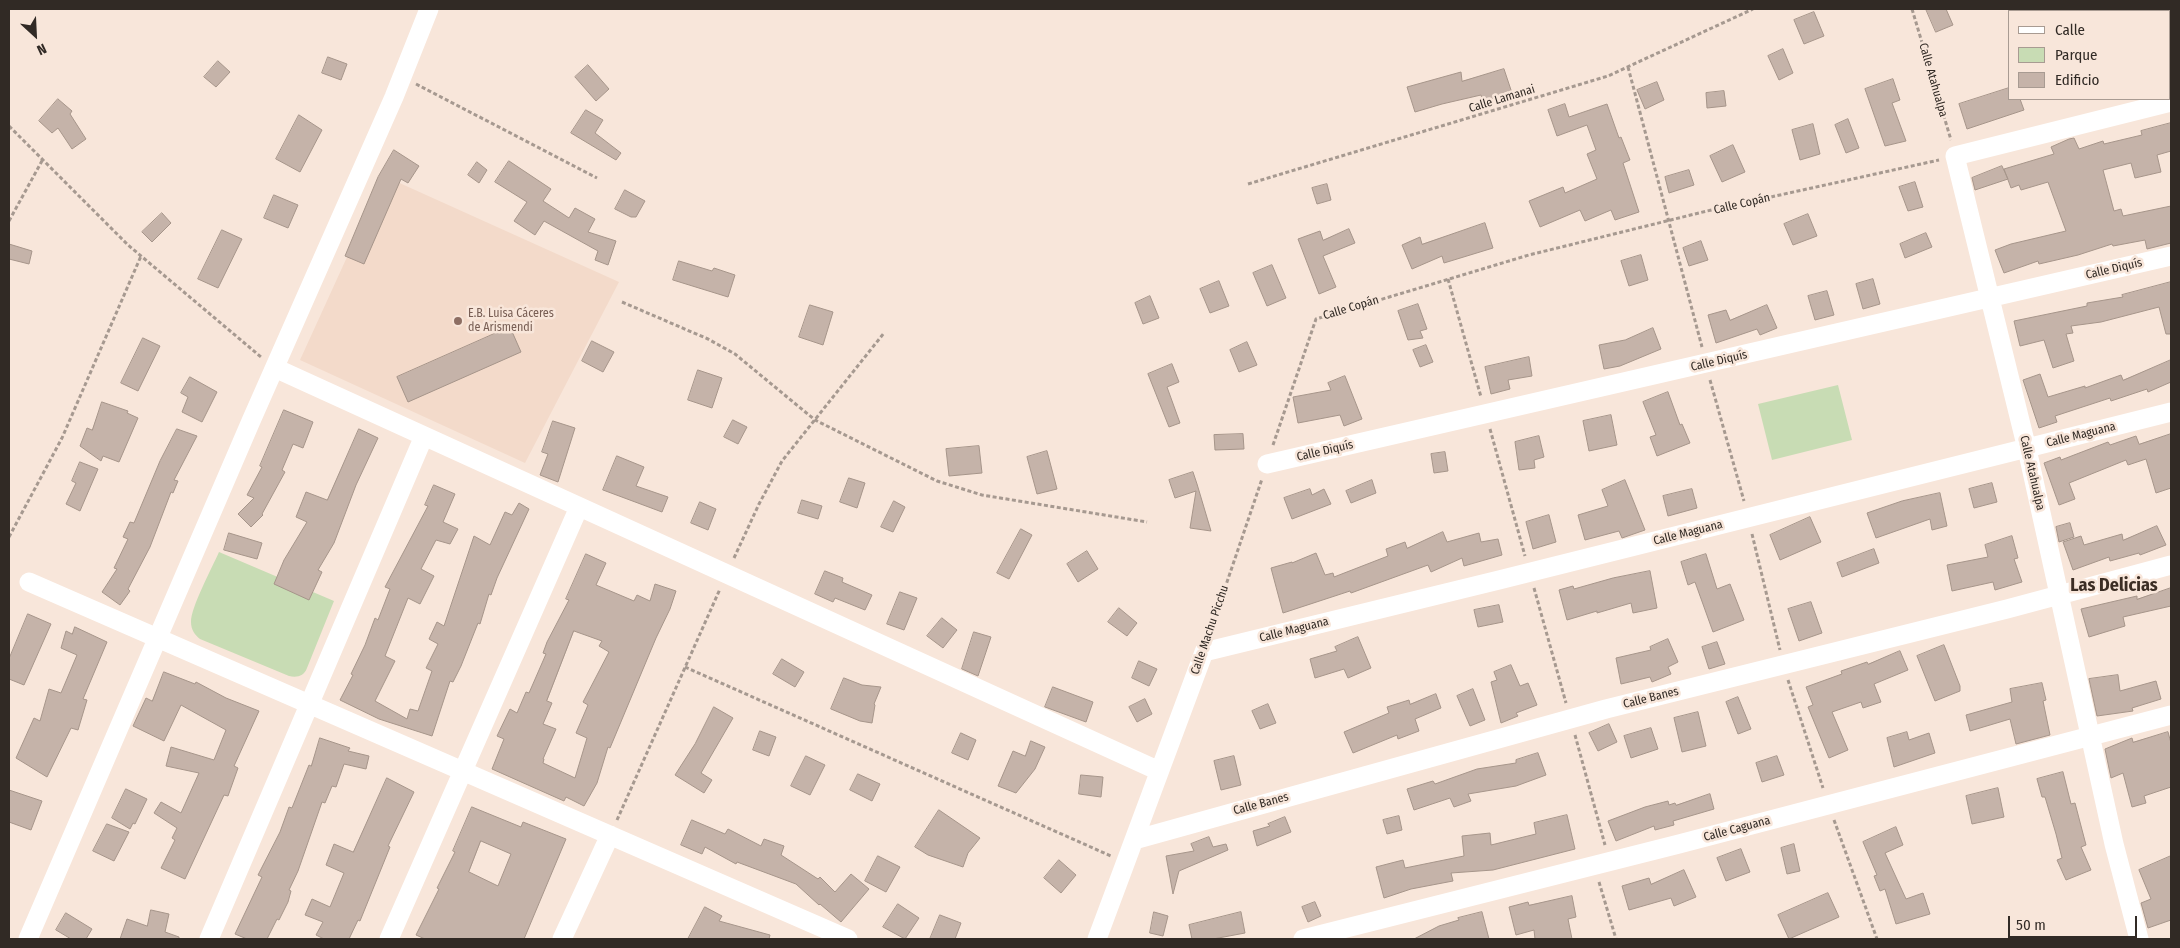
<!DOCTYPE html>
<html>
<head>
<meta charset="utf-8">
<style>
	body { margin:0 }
	#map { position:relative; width:2180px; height:948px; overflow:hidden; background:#f8e6da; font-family:"Fira Sans Condensed",sans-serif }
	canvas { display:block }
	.frame { position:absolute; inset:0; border:10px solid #312a25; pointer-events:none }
	.legend { position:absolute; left:2008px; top:10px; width:162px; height:90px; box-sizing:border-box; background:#f8e6da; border:1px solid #a89b92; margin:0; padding:6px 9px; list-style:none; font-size:15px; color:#312a25 }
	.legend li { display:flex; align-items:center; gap:10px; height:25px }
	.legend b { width:25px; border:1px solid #a89b92 }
	.north { position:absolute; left:10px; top:10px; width:50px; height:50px; -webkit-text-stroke:4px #f8e6da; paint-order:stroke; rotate:155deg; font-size:14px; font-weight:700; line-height:20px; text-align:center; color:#312a25 }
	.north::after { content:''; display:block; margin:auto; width:18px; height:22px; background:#312a25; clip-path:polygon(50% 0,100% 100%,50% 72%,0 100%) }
	.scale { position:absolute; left:2008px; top:916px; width:129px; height:22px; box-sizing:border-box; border:2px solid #312a25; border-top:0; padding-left:6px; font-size:15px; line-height:18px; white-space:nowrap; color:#312a25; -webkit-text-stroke:4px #f8e6da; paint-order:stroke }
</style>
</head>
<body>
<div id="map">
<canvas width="2180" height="948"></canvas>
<div class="frame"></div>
<ul class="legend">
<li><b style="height:6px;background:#fff"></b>Calle</li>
<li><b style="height:14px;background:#c8dcb4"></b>Parque</li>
<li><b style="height:14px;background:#c5b3a9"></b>Edificio</li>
</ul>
<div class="north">N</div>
<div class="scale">50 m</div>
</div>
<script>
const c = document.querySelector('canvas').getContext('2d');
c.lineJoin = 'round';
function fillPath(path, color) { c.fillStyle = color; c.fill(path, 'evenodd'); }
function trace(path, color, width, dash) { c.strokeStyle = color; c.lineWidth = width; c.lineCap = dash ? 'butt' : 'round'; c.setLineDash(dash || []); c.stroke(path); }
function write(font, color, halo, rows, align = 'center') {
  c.font = font + ' "Fira Sans Condensed",sans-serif'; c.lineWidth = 5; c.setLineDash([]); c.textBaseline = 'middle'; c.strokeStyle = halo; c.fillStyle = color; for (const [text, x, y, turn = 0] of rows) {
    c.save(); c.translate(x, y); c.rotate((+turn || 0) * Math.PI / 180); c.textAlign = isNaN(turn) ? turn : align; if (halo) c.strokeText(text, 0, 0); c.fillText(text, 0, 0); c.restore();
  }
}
fillPath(new Path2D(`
	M2057,9H2171V91L2169,92V11H2058Z
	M384,176L619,282L525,463L300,360Z`), '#f3daca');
fillPath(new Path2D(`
	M1838,385L1852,440L1772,460L1758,404Z
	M219,552L334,601L307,668C304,676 297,678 289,676L200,639C195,635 191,630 191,622C191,607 212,568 219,552Z`), '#c8dcb4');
const building = new Path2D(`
	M1926,9H1946L1953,25L1936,32Z
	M1814,12L1824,36L1804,44L1794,20Z
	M1783,49L1793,73L1779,80L1768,56Z
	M328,57L347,64L341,80L322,73Z
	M218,61L230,72L216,87L204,77Z
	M588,65L609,89L596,101L575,77Z
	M1504,69L1512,93L1483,102L1481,95L1442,104L1415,112L1407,87L1461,72L1462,81Z
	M1893,79L1900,100L1892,103L1906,141L1885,146L1865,89Z
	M1657,82L1664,100L1645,109L1637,90Z
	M2009,88V99H2020L2024,110L1967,129L1959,104Z
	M1724,91L1726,106L1707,108L1706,93Z
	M58,99L72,111L70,114L86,139L72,149L58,128L52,133L39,121Z
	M1565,104L1569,117L1607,104L1619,138L1621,137L1630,160L1623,163L1639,212L1615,220L1611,210L1585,221L1580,210L1540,227L1529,201L1563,187L1565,193L1597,179L1587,154L1596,150L1587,125L1557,136L1548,110Z
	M586,110L603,120L595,133L621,153L616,160L571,133Z
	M299,115L322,130L300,172L276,159Z
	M1848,119L1859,148L1846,153L1835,125Z
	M2171,123V151L2157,155L2161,172L2135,178L2131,163L2103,170L2114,211L2121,209L2123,216L2171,206V243L2147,249L2145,240L2113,246L2112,244L2078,255L2039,264L2038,261L2004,273L1995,250L2011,244L2066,231L2048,182L2021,190L2019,185L2011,188L2004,169L2054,154L2051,147L2069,139L2074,138L2079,149L2103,141L2104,144L2142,135L2141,131Z
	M1813,124L1820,154L1800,160L1792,130Z
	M1733,145L1745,172L1722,182L1710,156Z
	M394,150L419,166L408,183L401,179L364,264L345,256L378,177Z
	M509,161L551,189L543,201L569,218L575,208L595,219L588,232L616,241L608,265L595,260L598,251L544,221L535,235L514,221L527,202L495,182Z
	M477,162L487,170L479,183L468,175Z
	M2002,166L2008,179L1975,190L1972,178Z
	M1689,170L1694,185L1669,193L1665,177Z
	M1915,182L1923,207L1908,211L1899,187Z
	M1327,184L1331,200L1317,204L1312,188Z
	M625,190L645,201L636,217H631L615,209Z
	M274,195L298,205L288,228L264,218Z
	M162,213L171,223L152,242L142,232Z
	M1808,214L1817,236L1793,245L1784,224Z
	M1485,223L1493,248L1444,263L1442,256L1412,269L1402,245L1420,237L1422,244Z
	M1349,229L1355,243L1323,256L1336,287L1319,294L1298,239L1320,231L1323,240Z
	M222,230L242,239L218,288L198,279Z
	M1926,233L1932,247L1905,258L1900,244Z
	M1701,241L1708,260L1689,266L1683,248Z
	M9,244L32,251L29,264L9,259Z
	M1641,255L1648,280L1629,286L1621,261Z
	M679,261L712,271L714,268L735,275L728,297L673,280Z
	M1272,265L1286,298L1267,306L1253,273Z
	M1873,279L1880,304L1863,309L1856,284Z
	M1219,281L1229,306L1210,313L1200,289Z
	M2171,282V334H2166L2159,307L2101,322L2071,326L2073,333L2066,334L2074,361L2053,368L2044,340L2020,346L2014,321L2087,306V303L2123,297L2122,295Z
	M1827,291L1834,315L1815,320L1808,296Z
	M1150,296L1159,318L1143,324L1135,303Z
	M1418,304L1427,329L1420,331L1423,338L1408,340L1398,311Z
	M810,305L833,312L823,345L799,337Z
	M1767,305L1777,328L1760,335L1757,329L1716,343L1708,315L1726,310L1730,320Z
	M510,327L521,352L408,402L397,377Z
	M1653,328L1661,349L1620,366L1604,369L1599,345L1625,340Z
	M143,338L160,346L138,391L121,383Z
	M592,341L614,352L603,372L582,361Z
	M1247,342L1257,365L1239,372L1230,350Z
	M1426,345L1433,362L1420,367L1413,350Z
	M1529,357L1532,376L1508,380L1510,389L1491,394L1485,367Z
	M2171,360V382L2148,392L2147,389L2111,401L2110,398L2055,416L2057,422L2039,428L2023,380L2040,374L2048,397L2085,386V388L2121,375L2123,380Z
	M1172,364L1179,382L1167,387L1180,423L1169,427L1148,374Z
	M698,370L722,378L712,408L688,400Z
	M1345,376L1362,419L1344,426L1340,415L1298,423L1293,397L1331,390L1328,383Z
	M190,377L217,392L202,422L182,412L188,397L181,393Z
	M1668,392L1680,425L1682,424L1690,443L1657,456L1650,437L1656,435L1643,402Z
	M102,402L128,411L127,413L138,418L119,462L103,456L101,461L80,446L87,428L92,430Z
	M284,410L313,422L303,448L293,444L282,470L285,472L262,514L263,515L251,527L238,514L254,498L247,495L262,467L260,466Z
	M1611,415L1617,445L1589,451L1583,421Z
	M733,420L747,427L738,444L724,437Z
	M553,421L575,428L558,482L540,475L548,454L542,452Z
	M177,429L197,436L174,480L178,481L173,493L171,492L150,547L128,589L130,591L120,605L102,592L117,569L114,568L128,539L123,537L130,522L134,523L160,461Z
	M359,429L378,438L356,485L334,543L318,570L322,572L309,600L274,584L284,560L307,522L296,517L306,492L327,500Z
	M1243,434L1244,449L1215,450L1214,435Z
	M2171,434V488L2156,493L2146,459L2128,465L2126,460L2069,483L2075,499L2059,505L2044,463L2060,457L2061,460L2108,442L2110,445L2136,436L2139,444Z
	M1539,436L1544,457L1534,460L1535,468L1519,470L1515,442Z
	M979,446L982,473L949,476L946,449Z
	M1047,451L1057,489L1037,494L1027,457Z
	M1445,452L1448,471L1434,473L1431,454Z
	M617,456L644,467L636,486L668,497L662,512L603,490Z
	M80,462L98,469L80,511L66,504L76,483L72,481Z
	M1193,472L1197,484L1211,531L1190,528L1196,491L1175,498L1169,480Z
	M849,478L865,483L857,508L840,502Z
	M1372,480L1376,493L1351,503L1346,491Z
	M1625,480L1645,530L1622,538L1619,531L1585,540L1578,515L1608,506L1602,490Z
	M1992,483L1997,502L1974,508L1969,489Z
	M434,485L455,494L443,522L458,529L450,544L436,540L421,569L434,576L420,604L408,598L385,656L395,661L375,701L407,719L410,709L418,711L432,671L426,668L438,644L429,639L437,622L444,626L474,536L490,545L505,512L512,515L519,503L529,509L497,578L491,595L489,594L480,624L478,623L461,666L453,682L450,681L432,736L379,719L340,700L353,675L351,674L365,645L375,618L378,620L390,589L385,587L428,506L425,505Z
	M1310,489L1312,495L1324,489L1331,504L1292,519L1284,498Z
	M1692,489L1697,508L1668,516L1663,496Z
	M1940,493L1947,526L1932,530L1930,519L1876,538L1867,513L1902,501Z
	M802,500L822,506L818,519L798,513Z
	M894,501L905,507L893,532L881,527Z
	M700,502L716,509L708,530L691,523Z
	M1549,515L1556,542L1533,549L1526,522Z
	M1810,517L1821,542L1780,560L1770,535Z
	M2070,523L2074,537L2059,542L2056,527Z
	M2157,526L2166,545L2140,555L2139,553L2110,561L2109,557L2073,570L2063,542L2081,536L2084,545L2122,534L2123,540Z
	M1021,529L1032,535L1009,579L997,573Z
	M1443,532L1447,542L1479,533L1481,542L1498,539L1502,555L1464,566L1462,558L1431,572L1428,565L1351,593L1350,591L1283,613L1271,568L1292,562V563L1316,553L1325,575L1333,573L1334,577L1388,556L1386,549L1405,542L1407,548Z
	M229,533L262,543L257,559L224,550Z
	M2012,536L2018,558L2014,559L2022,582L1995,590L1993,582L1952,591L1947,565L1988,557L1985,545Z
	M1874,549L1879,563L1842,577L1837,563Z
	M1087,551L1098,569L1078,582L1067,564Z
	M586,554L606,563L596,585L634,601L637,595L650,601L655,584L676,591L670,609L656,638L610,748L608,747L597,783L584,806L566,797L564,801L492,769L504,739L497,736L510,709L517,713L526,692L529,693L546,654L543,653L547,642L569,600L566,599ZM574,631L602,641L599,646L609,652L583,702L588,705L576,733L587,738L575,778L543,763L544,759H543L556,729L543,724L552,703L547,701Z
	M1706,554L1717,589L1730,584L1744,620L1713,632L1695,582L1688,585L1681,562Z
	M825,571L843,578L842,582L872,595L865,610L835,598L833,602L815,594Z
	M1650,571L1657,608L1633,613L1631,603L1597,613V611L1567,620L1559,590L1573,586L1574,589L1613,578Z
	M2171,588V606L2123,617L2125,626L2089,637L2081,609L2137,596V599Z
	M900,592L917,598L904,630L887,624Z
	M1811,602L1822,633L1799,641L1788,609Z
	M1499,605L1503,622L1478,627L1474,610Z
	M1119,608L1137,623L1127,636L1108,622Z
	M28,614L51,624L24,685L9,679V659Z
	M942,618L957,630L943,648L927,636Z
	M75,627L107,642L83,699L87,700L78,730L71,728L47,777L16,758L34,718L40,721L49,689L61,693L77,655L61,648L66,631L72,634Z
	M974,632L991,637L978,676L962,669Z
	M1358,637L1371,668L1348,678L1344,669L1315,678L1310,659L1337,651L1335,647Z
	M1668,639L1678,662L1668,667L1671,674L1652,682L1650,677L1621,684L1616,658L1651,650L1650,647Z
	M1717,642L1725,664L1709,669L1702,647Z
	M1944,645L1960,686V691L1935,701L1917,656Z
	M1900,651L1908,670L1874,684L1881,702L1863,708L1861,702L1832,712L1848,750L1829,758L1808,707L1813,705L1806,687L1842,674L1841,671L1867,662L1868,664Z
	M782,659L804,672L795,687L773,674Z
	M1139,661L1157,669L1149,686L1132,678Z
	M1511,665L1520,686L1528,683L1537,705L1516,713L1518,716L1501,723L1491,682L1497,680L1494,672Z
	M164,672L195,684L196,682L226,698L259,711L234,766L238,768L228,796L224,795L185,879L161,868L175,840L172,838L177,828L154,813L161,802L181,813L199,773L166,766L171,747L214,760L226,730L181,705L164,741L133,726L146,698L152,701Z
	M2118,675L2120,691L2156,681L2161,699L2132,708L2133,711L2097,716L2089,679Z
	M844,678L862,685L881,687L874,704L875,705L872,723L860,721L831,709Z
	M2042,683L2046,700L2043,701L2050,735L2016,744L2010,719L1970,731L1966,715L2012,702L2010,689Z
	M1053,687L1093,702L1086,722L1045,707Z
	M1473,689L1485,720L1470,726L1457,696Z
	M1436,694L1441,708L1415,719L1419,731L1398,739L1397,735L1353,753L1344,732L1389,713L1387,707L1409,700L1410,704Z
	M1738,697L1751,729L1738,734L1726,702Z
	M1145,699L1152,714L1137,722L1129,707Z
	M1268,704L1276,723L1260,729L1252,711Z
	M714,707L733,718L701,773L712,780L704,793L675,775L695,744Z
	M1698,712L1706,746L1682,752L1674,718Z
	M1609,724L1617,742L1598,751L1589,733Z
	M1651,728L1658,749L1631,758L1624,736Z
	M760,731L776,737L769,756L753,750Z
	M1907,732L1909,740L1929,733L1935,753L1894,767L1887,738Z
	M2168,732L2171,743V787L2144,796L2146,803L2132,807L2123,773L2111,778L2105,749L2132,738L2133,742Z
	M961,733L976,740L968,760L952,753Z
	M320,738L350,748L348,751L369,756L366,769L344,764L336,787L332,786L325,803L322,802L298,871L289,890L291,891L288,902L279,920L277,919L267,939H247L235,934L262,877L258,875L280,832L289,807L292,808L309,765L311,766Z
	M1031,741L1045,747L1035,769L1016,793L998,786L1013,751L1025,756Z
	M1538,753L1546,775L1516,786L1468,794L1471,801L1454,807L1450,798L1414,810L1407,789L1433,781L1435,784L1477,769L1516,763V760Z
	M806,756L825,765L810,795L791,786Z
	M1234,756L1241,785L1221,790L1214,761Z
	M1777,756L1784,775L1762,782L1756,763Z
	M2063,772L2071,804L2075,803L2086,845L2081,847L2091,870L2066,880L2057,860L2062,858L2056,834L2045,797H2042L2037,779Z
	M858,774L880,784L872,801L850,790Z
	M1081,775L1103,777L1101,797L1079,794Z
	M387,778L414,792L388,846L390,847L360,921L358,920L349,939H324L316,935L323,922L305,915L312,899L330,907L344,873L326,865L334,844L353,852Z
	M1998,788L2004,817L1972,824L1966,796Z
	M126,789L147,799L135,824L133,823L130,829L112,818Z
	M9,790L42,801L31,830L9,822Z
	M1710,794L1714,809L1673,821L1674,825L1655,830L1654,826L1616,841L1608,821L1645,807L1668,801L1669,805L1675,803L1676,805Z
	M472,807L521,827L523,822L566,839L524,939H425L416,935L439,889L437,888L455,852L453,851ZM481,841L511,854L498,886L469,872Z
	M939,810L980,838L968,853L963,867L928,855L915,847Z
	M1567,815L1575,849L1493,870L1451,873L1453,881L1411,889L1384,898L1376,867L1403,860L1405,868L1464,856L1462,836L1490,833L1491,845L1536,834L1534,823Z
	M1399,816L1402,830L1387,834L1383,820Z
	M1285,817L1291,832L1257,846L1253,831L1270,826L1268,824Z
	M692,820L725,834L728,829L761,846L764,839L784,846L781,855L818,879L820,877L835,892L851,874L869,889L841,922L820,904L819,905L796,884L737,862L736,864L705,847L702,854L681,845Z
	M107,824L129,832L114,861L93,851Z
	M1896,827L1903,845L1885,853L1906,899L1923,893L1930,914L1896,924L1885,889L1880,891L1874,876L1877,875L1863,842Z
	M1209,837L1213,847L1226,844L1228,850L1179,871L1173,894L1166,856L1194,851L1191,844Z
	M1794,844L1800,871L1787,874L1781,848Z
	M1741,849L1750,872L1726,881L1717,858Z
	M878,856L900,867L886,892L865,881Z
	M2171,856V920L2148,928L2141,903L2151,899L2139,870Z
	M1059,860L1076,875L1061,893L1044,878Z
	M1684,870L1696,897L1674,906L1671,898L1629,910L1622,886L1649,878L1651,884Z
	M1828,893L1839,917L1789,939L1778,915Z
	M1572,896L1576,917L1568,919L1572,939H1535L1534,930L1516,935L1509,907L1528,902L1529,905Z
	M1315,902L1321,916L1308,922L1302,907Z
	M898,904L919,918L905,939L883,927Z
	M705,907L722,916L719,921L770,935L769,939H688Z
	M151,910L169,914L165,932L179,937V939H120L127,919L147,926Z
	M1154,912L1168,916L1163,936L1150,933Z
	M1241,912L1245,933L1213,939H1192L1189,925Z
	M1482,912L1489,939H1414L1439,926L1459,920L1458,918Z
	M66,913L92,929L86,939H71L56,930Z
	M940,915L961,923L955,939H930Z`);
fillPath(building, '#c5b3a9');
trace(building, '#a6958a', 1);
trace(new Path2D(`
	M1912,9L1951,140
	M1628,67L1702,347
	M416,84L597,178
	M9,126L128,245L261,357
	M1248,184L1608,76L1753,9
	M9,221L43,159
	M1448,279L1481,397
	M622,302L708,339L735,354L815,420L937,481L982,495L1147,522
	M1710,380L1744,501
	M1490,429L1525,556
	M1273,445L1316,319L1529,255L1707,211L1939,160
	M1752,534L1780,650
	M9,537L62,438L141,256
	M734,558L759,504L782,461L884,333
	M1534,588L1566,703
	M1210,632L1262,479
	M685,667L1111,856
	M1788,680L1823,788
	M1575,735L1605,845
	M617,820L720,589
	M1834,820L1877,939
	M1599,882L1616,939`), '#a69990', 3, [4, 2.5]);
trace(new Path2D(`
	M2124,9L2125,11`), '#fff', 9);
trace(new Path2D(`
	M275,368L1159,771
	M1267,464L2171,256
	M29,582L848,939
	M1134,840L1606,709L2007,609L2171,565
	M28,939L251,421L394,97L429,9
	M209,939L424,436
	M389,939L579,507
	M562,939L610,835
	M1097,939L1204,652L1499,580L2171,412
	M1303,939L1679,844L2171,715
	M2139,939L2114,844L2027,449L1955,156L2171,102`), '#fff', 19);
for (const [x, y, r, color] of [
	[458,321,5,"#8d6e63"]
]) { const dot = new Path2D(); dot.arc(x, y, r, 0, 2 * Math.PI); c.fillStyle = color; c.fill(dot); trace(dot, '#f8e6da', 2); }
write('12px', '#312a25', '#f8e6da', [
	["Calle Atahualpa",1933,80,74],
	["Calle Lamanai",1502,99,-17],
	["Calle Copán",1742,204,-13],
	["Calle Diquís",2114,269,-13],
	["Calle Copán",1351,308,-17],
	["Calle Diquís",1719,361,-13],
	["Calle Maguana",2081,435,-14],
	["Calle Diquís",1325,451,-13],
	["Calle Atahualpa",2032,473,77],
	["Calle Maguana",1688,533,-14],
	["Calle Machu Picchu",1210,630,-71],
	["Calle Maguana",1294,630,-14],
	["Calle Banes",1651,698,-14],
	["Calle Banes",1261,804,-15],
	["Calle Caguana",1737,829,-15]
]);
write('12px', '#785e54', '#f8e6da', [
	["E.B. Luisa Cáceres",468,314],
	["de Arismendi",468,328]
], 'left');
write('bold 18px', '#3b2d24', '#f8e6da', [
	["Las Delicias",2114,586]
]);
</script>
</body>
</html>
